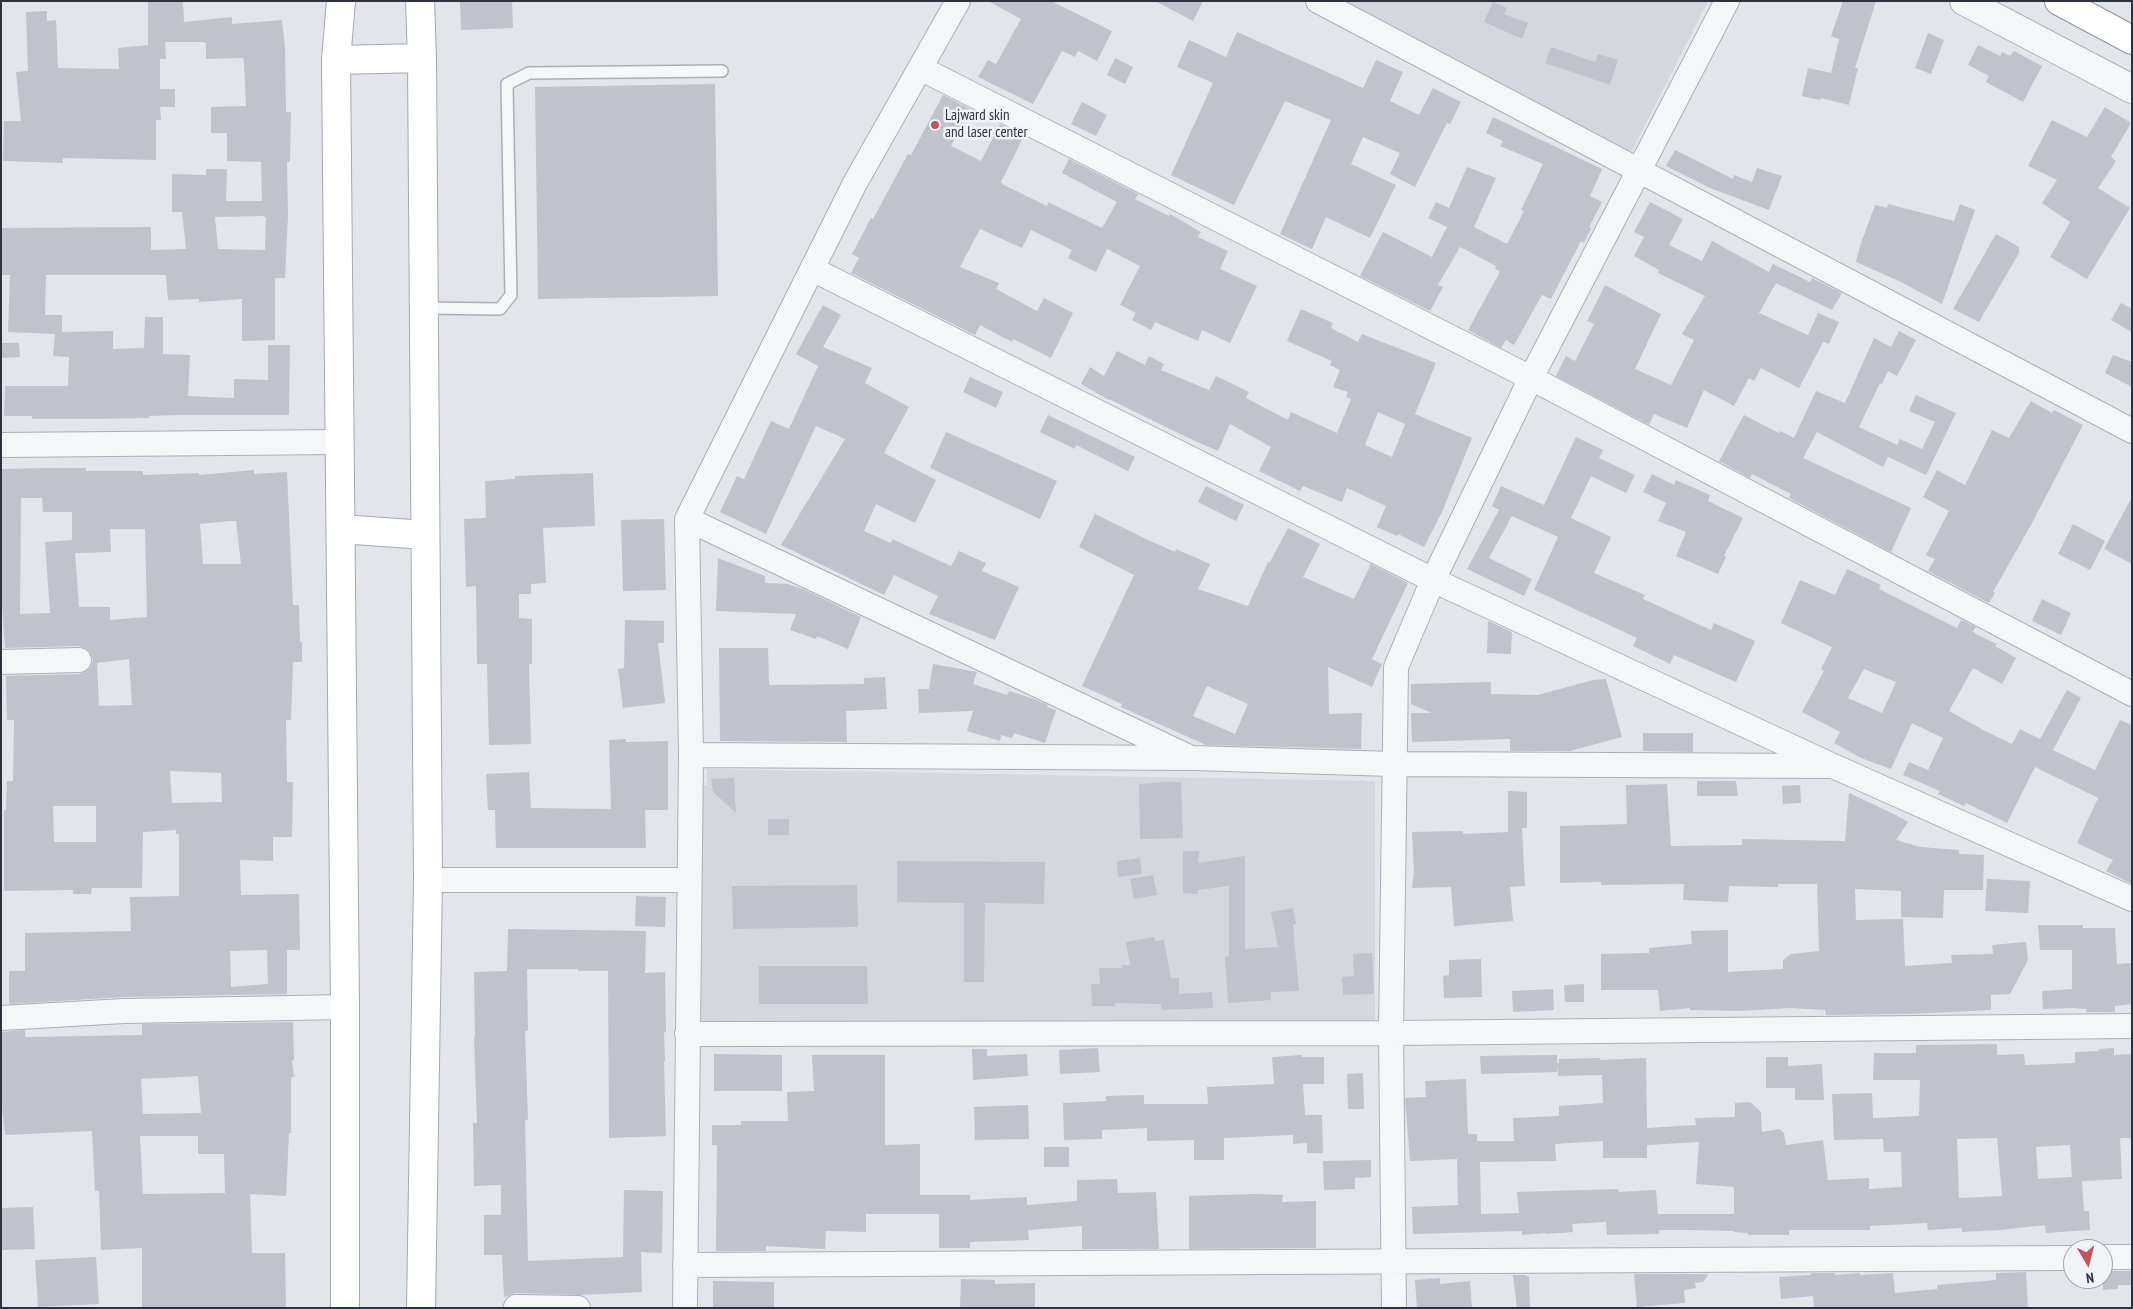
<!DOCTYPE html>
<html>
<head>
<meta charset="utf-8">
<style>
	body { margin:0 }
	#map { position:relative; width:2133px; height:1309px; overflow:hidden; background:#e2e5e9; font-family:"PT Sans Narrow",sans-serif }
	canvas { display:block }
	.frame { position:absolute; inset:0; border:2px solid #2c323f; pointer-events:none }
	.north { position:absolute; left:2063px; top:1239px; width:50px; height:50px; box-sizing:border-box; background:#f2f3f7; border:1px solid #a3a6ad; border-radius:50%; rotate:172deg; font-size:14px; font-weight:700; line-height:20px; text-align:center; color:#2c323f }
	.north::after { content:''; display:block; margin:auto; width:18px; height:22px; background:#c0565d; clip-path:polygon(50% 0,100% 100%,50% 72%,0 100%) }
</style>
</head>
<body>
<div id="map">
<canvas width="2133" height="1309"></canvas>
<div class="frame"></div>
<div class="north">N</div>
</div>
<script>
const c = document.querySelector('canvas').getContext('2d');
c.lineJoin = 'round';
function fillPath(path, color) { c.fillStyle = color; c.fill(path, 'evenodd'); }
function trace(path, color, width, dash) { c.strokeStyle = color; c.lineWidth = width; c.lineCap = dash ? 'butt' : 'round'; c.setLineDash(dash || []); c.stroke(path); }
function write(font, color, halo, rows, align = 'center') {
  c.font = font + ' "PT Sans Narrow",sans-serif'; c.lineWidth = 5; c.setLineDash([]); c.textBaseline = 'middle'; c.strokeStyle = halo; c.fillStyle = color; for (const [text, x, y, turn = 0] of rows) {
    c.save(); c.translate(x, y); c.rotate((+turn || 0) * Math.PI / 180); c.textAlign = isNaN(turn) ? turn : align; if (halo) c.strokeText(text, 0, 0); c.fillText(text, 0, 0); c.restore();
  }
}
fillPath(new Path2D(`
	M1344,1H1708L1630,155Z
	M707,769L1375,781V1020H1083L1082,1026H696V785H707Z`), '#d5d7de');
fillPath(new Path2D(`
	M148,1H183L184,22L232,17V24L282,20L285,48L286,112H291L290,162H287L288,217L285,278H275V340L242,341V299L199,302V299L168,300L166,275H46L45,315H62V332L113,331V349L144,348L145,317H163V354L190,355L188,396L234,398V379L268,380V345H290L289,415H180L149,416V418L94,419H32V416H4L5,386H68L69,357L53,356L55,334L8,332L10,275H1V228L151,227V250L186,249L182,212H172V174L206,175V169H227L226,201H262L261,162L227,161V133H211V107L246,106L244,62L243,58L206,59V43L202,42H165L166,59H160V89H175V107H160L161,120H156V160L63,158V163L3,161L4,121H21L16,72L28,71L26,12L47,11V21L56,20L58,68L119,69L118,48L148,45ZM262,216L266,217L265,250L218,249L215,217Z
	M460,1H512L513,28L461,30Z
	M988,1H1051L1112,31L1097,61L1078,51L1075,57L1062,51L1033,104L978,77L988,60L996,64L1021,19Z
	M1155,1H1203L1193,21Z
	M1843,1H1876L1855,68H1858L1849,105L1821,98L1820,100L1802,96L1808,68L1831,73L1839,39L1831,36Z
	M1493,2L1507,8L1504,14L1528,23L1522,39L1484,22Z
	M1237,32L1363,88L1376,60L1403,72L1390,101L1419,115L1433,88L1461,102L1450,124L1447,123L1415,187L1390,174L1400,153L1363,137L1351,164L1396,185L1370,238L1326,217L1312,249L1280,234L1331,120L1285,101L1234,205L1171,175L1213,83L1177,67L1189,40L1226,57Z
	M1928,33L1944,40L1931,74L1915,68Z
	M1978,45L2000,56L2002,52L2010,56L2014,51L2042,66L2023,102L1986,82L1989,76L1968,65Z
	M1551,47L1595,62L1598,54L1618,60L1610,85L1545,63Z
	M1115,58L1133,67L1125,84L1107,75Z
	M715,84L718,296L538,299L535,87Z
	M943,95L970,109L951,146L981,161L1000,124L1024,136L1001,182L1004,185L1047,206L1048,202L1102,228L1117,202L1062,173L1069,159L1138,194L1135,199L1169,216L1170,214L1201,232L1198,237L1228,251L1220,269L1257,286L1230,343L1202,330L1198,341L1155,322L1151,330L1132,320L1136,313L1120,305L1140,266L1107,249L1096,272L1068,258L1072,250L1031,230L1022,248L980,229L960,267L999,283L996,289L1037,311L1044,298L1073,313L1051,358L1013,339L1012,342L980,325L975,335L851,273L859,258L852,254L871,218L873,219L908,154L911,155Z
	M1082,102L1107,115L1096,136L1071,124Z
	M2105,107L2131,123L2111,157L2116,161L2098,188L2130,208L2087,279L2050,257L2070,222L2042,203L2057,180L2028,166L2052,120L2087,137Z
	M1493,117L1602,169L1590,196L1602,202L1589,227L1591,228L1584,243L1581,241L1551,299L1542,295L1514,345L1506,340L1501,348L1468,330L1500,272L1495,269L1496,266L1460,247L1438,285L1443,287L1430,311L1360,276L1383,232L1432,257L1447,227L1428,218L1436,202L1449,208L1467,167L1496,178L1474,227L1507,244L1524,211L1521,210L1543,164L1500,146L1503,141L1486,133Z
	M1675,150L1733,179L1734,175L1752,182L1757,168L1782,176L1769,210L1710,188L1666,166Z
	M1650,202L1683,219L1669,245L1702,261L1712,241L1769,272L1773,264L1810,282L1812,278L1842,293L1832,310L1776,283L1759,313L1808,335L1818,313L1839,322L1829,344L1823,342L1799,388L1761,368L1754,381L1749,378L1734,406L1704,390L1687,428L1654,414L1649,425L1556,376L1566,356L1575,361L1594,324L1587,321L1605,285L1661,314L1635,369L1671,385L1694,340L1682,334L1705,296L1658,273L1659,270L1634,256L1644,237L1634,232Z
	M1888,204L1954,221L1960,204L1975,210L1942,304L1899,281L1856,262L1860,246L1875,205L1887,208Z
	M1996,234L2019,247V253L1979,322L1953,309Z
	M2121,303L2132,309V332L2111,320Z
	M823,305L841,315L823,347L872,368L865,383L909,407L884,453L936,480L915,523L876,504L864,531L891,543L892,539L951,566L959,551L986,563L982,571L1019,587L995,640L929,614L938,596L894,575L884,595L781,545L845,439L816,426L766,534L720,512L737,476L744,479L771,421L789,429L818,366L796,354Z
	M1301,309L1333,323L1331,328L1358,342L1362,334L1436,363L1415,414L1472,438L1442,512L1424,547L1398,534L1397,536L1377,527L1386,506L1347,488L1342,502L1303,486L1300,491L1259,471L1271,447L1230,424L1218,451L1182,435L1109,399V400L1081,384L1090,367L1104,376L1117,351L1145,365L1149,356L1164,364L1161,370L1209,390L1216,376L1249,392L1246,398L1288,420L1291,412L1337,433L1351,399L1346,397L1348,392L1333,387L1340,370L1330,365L1332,361L1287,341ZM1378,412L1405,424L1392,457L1365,445Z
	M1899,331L1916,340L1897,376L1888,371L1882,384L1880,383L1859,427L1897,445L1900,439L1922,449L1935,422L1909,411L1916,395L1956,413L1926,475L1888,457L1883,467L1817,432L1803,458L1911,508L1891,552L1789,498L1791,494L1752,474L1750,478L1719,461L1744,415L1779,433L1780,431L1794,438L1816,391L1845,403L1874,338L1891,347Z
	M2,343H19L20,357L2,358Z
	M2113,355L2132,362V387L2105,373Z
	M970,377L1003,392L996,408L963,392Z
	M2031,401L2052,413L2054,410L2083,425L2031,525L1993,592L1995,593L1989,603L1928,571L1935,559L1926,555L1949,511L1923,497L1937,470L1965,485L1992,430L2009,438Z
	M1048,415L1135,457L1128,471L1076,445L1075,449L1040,432Z
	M946,432L1057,481L1040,519L930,468Z
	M1576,437L1603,450L1599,458L1635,475L1626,493L1591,476L1571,518L1611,537L1594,573L1645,595L1643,599L1711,630L1714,623L1755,641L1736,682L1674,655L1670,664L1633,646L1637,638L1534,590L1558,537L1512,516L1489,558L1532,579L1524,596L1467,569L1499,510L1492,506L1501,486L1544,505Z
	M44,468H86V471H143V475L199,473V475L254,470V474L287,472L293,605H299L300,642H302V662H293L291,720H286L287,782H293L292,837H273V861L240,860L241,895L299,894L300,950H287V994L124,997L9,1004V971H25V933L131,931L130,897L179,896V834H176V830L143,832L142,888H92L91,894H73V890L4,891V810H6L7,781H13L14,720H7L6,676L80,674L87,671L91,666L93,660L90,652L85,648L79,646L5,648L1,591V469ZM21,498H42L43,512H72V540L45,542L50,613L20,614ZM230,521H236L241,564H203L200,524ZM110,529H145L147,617L110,620V607H79L75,553L111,552ZM129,659L132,705L99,706L97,663ZM170,771L221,773L222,802L172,803ZM53,806H96V842H54ZM267,950L268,984L231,987L230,951Z
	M593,473L595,526L543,528L546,583L531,584V594H519V618L532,619V664H529L531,744L489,745L487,664H477L476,586L466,587L464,519L486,518L485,481L515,479V476Z
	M1652,474L1674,485L1676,480L1710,495L1708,501L1743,518L1724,556L1726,557L1718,574L1676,556L1686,532L1658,521L1666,503L1643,492Z
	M1206,486L1244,505L1236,521L1198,502Z
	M2132,497V564L2104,549Z
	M1095,514L1146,539L1175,552L1176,549L1210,564L1198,589L1248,606L1268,562H1270L1288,528L1320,544L1303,577L1354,599L1371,564L1408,583L1372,659L1382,664L1372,687L1328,667L1329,714L1362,713L1361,749L1206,745L1121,707L1122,704L1082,686L1134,575L1079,547ZM1207,686L1248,704L1235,734L1193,716Z
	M664,519L666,590L623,591L621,520Z
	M2073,524L2105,541L2090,570L2058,554Z
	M718,558L765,576V583L788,584L805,590L861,617L848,649L817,636L816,639L790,630L796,614L716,611Z
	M1847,569L1881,585L1879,589L1957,628L1961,620L1976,627L1973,631L1976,634L1997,644L1995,646L2016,658L2002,684L1973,668L1949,711L1987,732L2012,744L2020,729L2040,739L2067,690L2081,698L2053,750L2095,770L2120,720L2132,725V884L2106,871L2113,860L2077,843L2098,798L2035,767L2007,823L1966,803L1964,806L1938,794L1940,791L1903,775L1909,762L1928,770L1943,738L1912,723L1891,769L1861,758L1834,743L1840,732L1802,712L1824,671L1821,669L1832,647L1781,623L1800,580L1835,595ZM1864,669L1896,682L1882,713L1848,698Z
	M2042,599L2071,613L2061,635L2032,621Z
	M625,620L664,621V643H658L665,703L623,708L618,669L624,668Z
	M1488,621L1512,632L1511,654L1487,653Z
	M719,648H768L769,685L864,684V678L885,677L887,709L846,711L847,742L720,741Z
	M933,664L977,672L973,684L1007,695L1009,691L1034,699L1048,705L1047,707L1056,710L1045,743L1014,733L1012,738L1001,735L1000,741L967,731L973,711L919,713L918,689H929Z
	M1606,679L1622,737L1570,751H1510V739L1412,742L1411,713H1432L1411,704V684L1491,682V694L1538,695L1593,680Z
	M1643,733H1693V752L1643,751Z
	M626,739V742L668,741V810H645L646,848H496L495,810H488L486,774L529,772L531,808L611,809L609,740Z
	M734,778L736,813L713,792L711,779Z
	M1697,781H1736L1738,796H1697Z
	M1165,782H1181L1183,838L1140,839L1139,784Z
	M1667,784L1671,846L1742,845V839L1845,841L1849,793L1896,815L1908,822L1896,840L1920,847L1959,850V854L1984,855L1983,890H1944L1943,918L1901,917V891L1855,889L1856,920L1903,919L1905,966L1952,963L1951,955L1993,954L1992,945L2026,942L2028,960L2010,994L1991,995V1010L1908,1014L1826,1015L1825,1010L1790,1008L1741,1011L1690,1010V1008L1660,1011L1658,990H1601V954L1649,953V948L1692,944L1691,931L1728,930V972L1783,969V960L1791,954L1819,951L1817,884H1778V887L1729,886L1728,902L1683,900L1684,884L1601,885V882L1560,883V826L1627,824L1626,785Z
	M1800,785L1801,803L1783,804L1782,786Z
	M1508,791L1527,792V828H1522L1525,886L1510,887L1513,921L1454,926L1451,887L1412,888L1414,872L1412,832L1463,831V834L1508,832Z
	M768,819H789V835H768Z
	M1183,851H1199L1198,863L1245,856V949L1278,947L1271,912L1293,908L1296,924L1293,925L1299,991L1271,992V1000L1228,1003L1225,957L1229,956V886L1198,890V894L1183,893Z
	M1140,858L1142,874L1118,877L1117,861Z
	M897,861L1045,862L1044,904L985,903L984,982H964V903L897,902Z
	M1153,875L1157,895L1134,899L1130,879Z
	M1987,879L2030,881L2028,913L1985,911Z
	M857,885L858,927L733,929L732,886Z
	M636,896L666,897L665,927L635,926Z
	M2038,925H2083V928H2115L2117,964L2132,963V1004L2115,1006V1012H2086V1009L2072,1008L2043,1009L2042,991L2072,989V950H2040Z
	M508,929L646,931L645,973L665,972L666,1032H664L665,1061H664L666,1136L609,1138L608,971H578V969H527L528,1031H525L528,1120H525L528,1261L623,1257L624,1190L663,1191L662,1253L641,1252L642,1292L580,1295L516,1293L504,1297L502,1255H484V1215H501V1185L474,1186L473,1123H477L474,1037H475L474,972L507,971Z
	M1154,937L1155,941L1164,940L1171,978H1179V994L1212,992L1213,1008L1161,1010V1004L1115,1003V1006H1092L1091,984H1100L1099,968H1122V965H1130L1126,942Z
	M1372,953L1374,994L1343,995L1342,977L1354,976L1353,954Z
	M1481,959L1482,997L1444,998L1443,976L1449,975V960Z
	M759,966H867L868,1004H759Z
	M1584,984V1002H1565L1564,985Z
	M1553,989L1554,1010L1513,1012L1512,991Z
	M293,1022L294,1060H292L294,1077H291V1133H289L286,1196L250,1194L252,1253H285L286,1308H142V1248L101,1250L99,1191H95L92,1131L5,1135L1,1099V1032L25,1030V1037L142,1035V1024ZM198,1076L201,1113L143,1114L141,1079ZM140,1136H198V1154H224L225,1193L143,1194Z
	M1997,1044V1055L2024,1054L2025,1065L2075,1063V1052L2099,1051V1049L2114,1048V1055L2132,1054V1138H2120L2122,1179L2082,1181L2084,1211H2089L2090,1230L2046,1233L2045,1225L2000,1230L1962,1232V1228L1928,1230L1927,1223L1870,1226V1230H1789V1235H1748V1233L1734,1232V1231L1688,1230H1659V1234L1607,1235L1606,1222L1572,1224L1573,1232L1546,1234L1545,1233L1522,1235V1231L1413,1234L1412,1207L1458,1205L1457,1159L1410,1161L1405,1098L1426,1097L1425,1081L1466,1079L1468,1134H1477V1141H1514L1513,1118L1559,1116V1106L1603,1103L1602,1075L1558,1076L1557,1064V1072L1481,1074L1480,1056L1557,1055V1063H1559V1059L1600,1058V1060L1646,1058L1647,1128L1696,1125L1695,1118L1735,1117V1103L1750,1102L1761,1112L1762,1132L1779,1129L1784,1133L1786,1145L1823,1140L1828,1180L1869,1178V1189L1902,1187L1901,1152H1884L1883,1139L1834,1140L1832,1094L1872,1093L1873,1118L1919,1116L1920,1080H1873L1874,1053H1916V1045ZM1997,1138L2002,1196L1959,1198L1957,1139ZM1603,1141V1158H1647V1145L1699,1142L1696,1184L1734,1187V1214H1658L1656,1190L1619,1192L1618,1189L1517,1192L1519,1213L1481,1214L1480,1162L1556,1161L1555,1144ZM2070,1145L2072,1177L2038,1179L2036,1147Z
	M1098,1048L1100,1072L1060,1074L1059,1050Z
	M972,1049H987V1056L1027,1054L1028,1076L973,1080Z
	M714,1054L782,1055V1091H714Z
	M812,1055H885V1145L920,1144V1195H970V1200L1027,1197V1205L1077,1201V1180L1117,1179L1118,1193L1156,1192L1159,1249H1082V1226L1028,1230L1029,1240L970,1242V1248H939V1214H866V1232L826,1231L825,1249L766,1246V1251H716L717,1145H712V1125H741V1121H788L787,1092L814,1091Z
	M1302,1055V1057H1324V1084H1303L1305,1115H1322L1323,1153H1307V1143L1293,1144V1135L1224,1138V1160H1194V1140L1147,1141V1128L1102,1130V1139L1064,1140L1063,1103L1106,1101V1096L1144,1095V1104H1208L1207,1087L1274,1084L1272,1057Z
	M1766,1057H1788V1066L1822,1064L1824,1100H1795V1088H1766Z
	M1363,1073L1364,1109H1348L1347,1074Z
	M1028,1105L1029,1139L975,1140L974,1107Z
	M1044,1147H1069V1167H1044Z
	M1371,1160V1177L1355,1178V1189L1324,1190L1323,1161Z
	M1254,1194L1283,1195L1282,1202L1316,1201V1248L1189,1249V1196Z
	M33,1207L35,1249L1,1250V1208Z
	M96,1257L99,1304L38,1307L35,1260Z
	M2103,1271H2132V1285H2118V1289L2103,1290Z
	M2026,1272L2028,1308H1814L1813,1296L1781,1299L1779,1277L1811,1275V1273H1835V1275L1860,1273V1275L1893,1273L1895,1293L1937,1289V1285L1996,1280V1273Z
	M1634,1274H1707L1708,1275L1703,1282L1695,1283L1696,1288L1684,1290L1685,1303L1637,1307Z
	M1513,1275H1525L1529,1277L1530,1308H1517Z
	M1440,1278V1284L1470,1281L1472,1308H1417L1415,1280Z
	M961,1279L995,1280V1284L1035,1283V1308H960Z
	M713,1281L774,1282V1308H713Z`), '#c0c3cb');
const service = new Path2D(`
	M424,308L500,309L511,295L507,84L529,73L722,71`);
const minor = new Path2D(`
	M1318,1L2132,431
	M920,68L1531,378L2132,694
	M812,269L1433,580L1833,766L2132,899
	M1,445L340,442
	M687,519L1187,756
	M1,662L79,660
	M691,755L1193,758L1393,764L1827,766
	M428,880H688
	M1,1018L124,1011L345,1007
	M687,1034L1391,1033L2132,1026
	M2103,1257H2132
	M685,1265L2073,1258
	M516,1307L578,1308
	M685,1308L691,755L687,519L855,183L958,1
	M1394,1308L1391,1033L1396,667L1433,580L1531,378L1727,1`);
const tertiary = new Path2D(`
	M1964,1L2132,89`);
const primary = new Path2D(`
	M341,1L336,60L345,1007V1308
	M420,1L422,58L428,880L421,1308
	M336,60L422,58
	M341,529L425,535`);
const trunk = new Path2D(`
	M2059,1L2132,40`);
trace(service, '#abafb6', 14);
trace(minor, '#abafb6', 26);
trace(tertiary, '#abafb6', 30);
trace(primary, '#a3a8b4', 30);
trace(trunk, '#8b919e', 30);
trace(service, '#f5f6f8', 11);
trace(minor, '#f5f6f8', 24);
trace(tertiary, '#f5f6f8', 28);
trace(primary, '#fff', 28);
trace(trunk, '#fff', 28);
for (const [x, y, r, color] of [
	[935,125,5,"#c0565d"]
]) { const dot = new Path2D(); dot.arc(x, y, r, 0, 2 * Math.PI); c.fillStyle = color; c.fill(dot); trace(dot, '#f2f3f7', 2); }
write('15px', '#2c323f', '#f2f3f7', [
	["Lajward skin",945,116],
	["and laser center",945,133]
], 'left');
</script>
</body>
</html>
